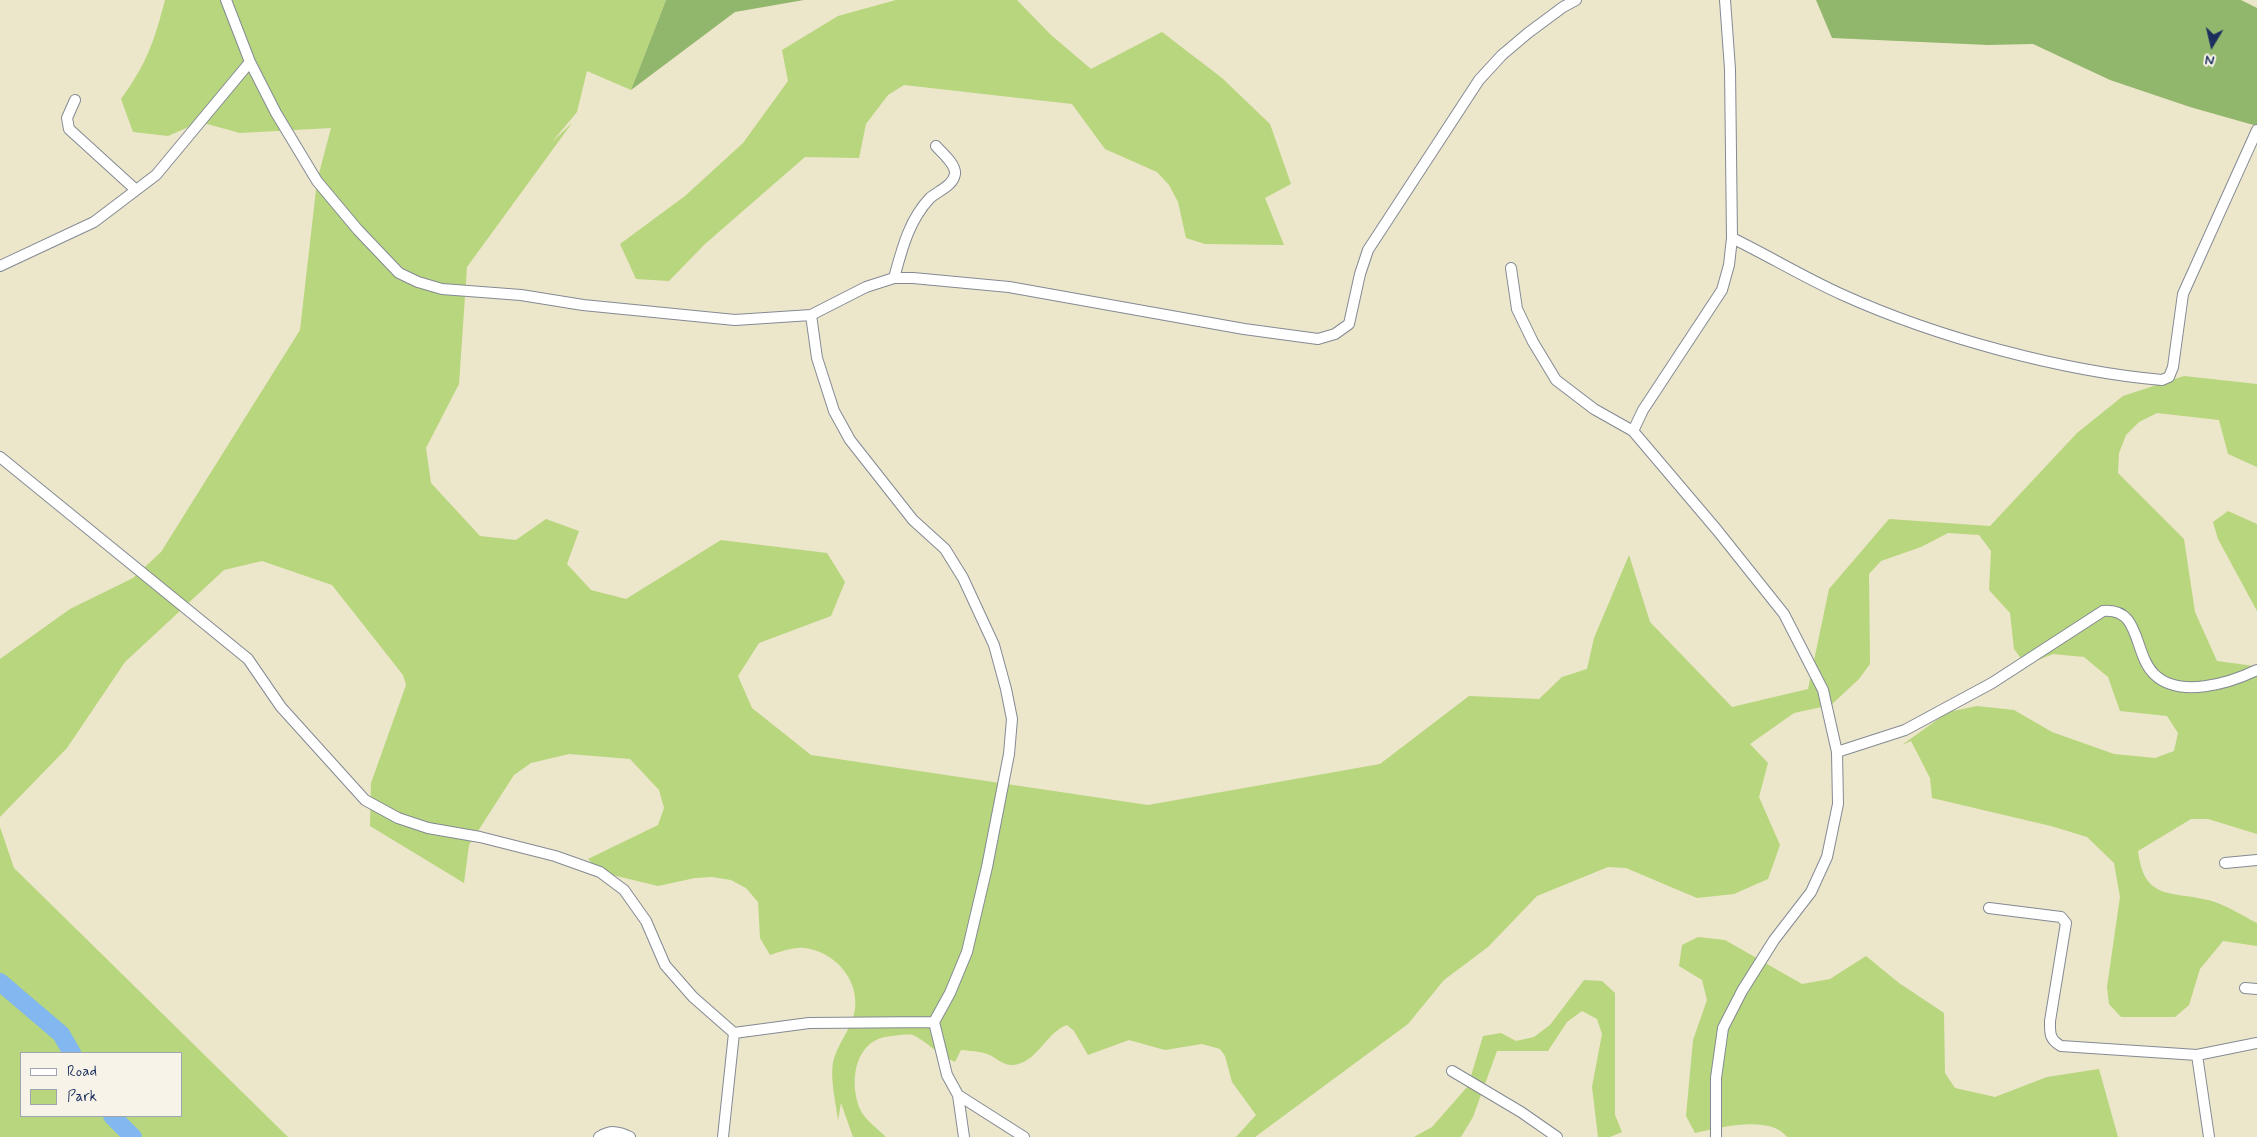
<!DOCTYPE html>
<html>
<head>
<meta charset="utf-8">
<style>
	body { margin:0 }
	#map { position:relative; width:2257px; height:1137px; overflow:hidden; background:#ece6ca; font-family:Mynerve,sans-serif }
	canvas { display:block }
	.legend { position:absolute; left:20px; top:1052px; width:162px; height:65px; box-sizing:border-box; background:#f7f3e8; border:1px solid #9fa5b1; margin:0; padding:6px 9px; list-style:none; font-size:15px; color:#1b2f5e }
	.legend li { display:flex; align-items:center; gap:10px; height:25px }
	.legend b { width:25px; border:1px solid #9fa5b1 }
	.north { position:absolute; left:2187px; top:20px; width:50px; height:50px; -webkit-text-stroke:4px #f7f3e8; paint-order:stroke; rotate:189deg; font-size:14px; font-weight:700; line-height:20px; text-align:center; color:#1b2f5e }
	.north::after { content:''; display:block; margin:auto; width:18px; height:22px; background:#1b2f5e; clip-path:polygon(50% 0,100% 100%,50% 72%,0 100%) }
</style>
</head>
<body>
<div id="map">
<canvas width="2257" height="1137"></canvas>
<ul class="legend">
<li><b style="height:6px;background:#fff"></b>Road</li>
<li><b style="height:14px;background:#b7d67d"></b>Park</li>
</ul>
<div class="north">N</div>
</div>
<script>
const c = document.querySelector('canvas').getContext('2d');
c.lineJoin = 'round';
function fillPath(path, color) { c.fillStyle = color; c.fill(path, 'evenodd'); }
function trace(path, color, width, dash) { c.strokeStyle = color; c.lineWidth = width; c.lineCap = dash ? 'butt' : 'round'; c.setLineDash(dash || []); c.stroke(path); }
fillPath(new Path2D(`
	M165,0H666L631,90L587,71L577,112L552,142L572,123L467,267L459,384L426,448L431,483L480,536L516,540L546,519L579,531L567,564L591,590L626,599L721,540L827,553L845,582L831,616L759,643L738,676L752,708L811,755L1148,805L1380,764L1469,696L1539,699L1562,677L1587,669L1594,638L1629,555L1650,622L1732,707L1808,689L1829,589L1889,519L1990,526L2077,433L2123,396L2184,376L2257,384V467L2228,454L2219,420L2157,413L2139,422L2126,435L2119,453L2118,473L2184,539L2195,612L2217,661L2254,666L2257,664V834L2208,819H2191L2138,851C2144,900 2169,891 2208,900C2225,904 2241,915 2257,923V946L2223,941L2200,969L2189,1005L2175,1017H2121L2109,1004L2107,987L2120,897L2114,863L2087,837L2051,826L1932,798L1930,778L1911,741L1902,745L1948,712L1977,706L2014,710L2052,732L2114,754L2155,758L2174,751L2178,733L2167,716L2120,711L2108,677L2084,657L2053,654L2026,665L2014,649L2010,613L1989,590L1991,551L1979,535L1948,533L1921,547L1881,561L1869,574L1870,664L1859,679L1831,705L1794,713L1750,744L1768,763L1759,797L1780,845L1768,879L1734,894L1697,898L1626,868L1608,867L1537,896L1488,947L1444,980L1408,1024L1255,1137H1236L1256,1115L1232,1082L1225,1056L1220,1049L1202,1044L1165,1050L1129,1040L1088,1055L1074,1031L1067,1025C1046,1032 1037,1064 1012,1065C1002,1065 996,1057 987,1054C979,1051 970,1051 961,1050L955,1062C938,1055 926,1041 913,1035C908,1034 899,1035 893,1036C856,1037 848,1079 860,1109C864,1119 878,1129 886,1137H853L841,1103L838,1120C836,1103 830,1080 833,1062C837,1044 852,1029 855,1009C859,979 834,951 804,948C793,947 780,952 770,955L760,938L758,902L746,888L731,880L712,877L695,878L658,886L600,872L588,859L658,825L664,808L659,790L630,759L569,754L531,763L514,775L469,845L464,883L370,826L371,783L406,685L403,675L332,585L262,561L224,570L125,662L67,748L0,817V659L70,609L133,578L161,552L300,330L317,181L331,128L240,133L200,122L168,136L133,132L121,99C147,63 154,42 165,0Z
	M896,0H1017L1051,35L1091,69L1162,32L1222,78L1270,124L1291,184L1265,198L1284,245L1205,244L1186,238L1178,202L1169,185L1157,172L1105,149L1072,104L904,85L888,95L866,124L859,158L805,157L705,244L669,281L636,279L620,244L685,196L743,143L788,81L782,50L838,16Z
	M2228,511L2257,524V611L2218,539L2213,522Z
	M0,827L14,868L288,1137H0ZM21,1053H181V1116H21Z
	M1698,937L1725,940L1802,984L1830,979L1866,956L1899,983L1944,1013L1945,1073L1955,1088L1995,1097L2047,1077L2099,1069L2118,1137H1787C1770,1114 1717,1128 1695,1133L1686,1116L1693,1040L1707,1000L1702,980L1679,966L1682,945Z
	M1584,980L1602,981L1615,993V1115L1622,1132L1610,1137H1598L1592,1087L1602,1034L1597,1019L1582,1011L1567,1022L1548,1051H1497L1473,1117L1461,1137H1414L1432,1127L1468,1086L1483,1036L1501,1033L1516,1041L1534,1037L1550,1025Z`), '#b7d67d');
fillPath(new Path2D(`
	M666,0H804L735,12L631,90Z
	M1816,0H2241L2257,8V126L2190,107L2110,80L2033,44L1988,45L1832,38Z`), '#91b76c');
trace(new Path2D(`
	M0,982L61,1034L72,1053
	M112,1116L133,1137`), '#82b7f0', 18);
const minor = new Path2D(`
	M226,0L250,62L276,113L317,181L358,230L399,273L418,282L442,289L521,295L583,305L735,320L811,315L866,287L894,278H913L1009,287L1244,329L1318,339L1335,334L1349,324L1360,274L1368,250L1479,80L1502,55L1528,33L1563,7L1576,0
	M75,100L67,118L69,129L136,190
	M1732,238C1769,256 1805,278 1843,295C1936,337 2061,371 2162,380L2169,377L2173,367L2183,294L2257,130
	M0,266L94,222L156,175L250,62
	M1511,268L1517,309L1533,342L1556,380L1594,409L1633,431
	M894,278C902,249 909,220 930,198C938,191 953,186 955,174C956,164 942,153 936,146
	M0,457L248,659L281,707L365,800L398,818L428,828L480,837L555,856L600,872L624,890L646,921L665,965L693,997L734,1033
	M1837,752L1905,730L1992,683L2103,611C2141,607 2133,653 2154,674C2179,699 2230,683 2257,670
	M2225,863L2257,860
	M1989,908L2061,917L2066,923L2050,1021C2050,1033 2049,1039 2061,1046L2197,1055L2257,1043
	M2245,988L2257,989
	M934,1022L947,1075L958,1095L1024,1137
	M2197,1055L2209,1137
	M1452,1071L1521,1112L1557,1137
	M958,1095L964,1137
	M599,1137C610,1130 619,1131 630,1137
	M723,1137L734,1033L809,1023L934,1022L950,993L967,952L987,867L1009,754L1012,719L1006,689L994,645L963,578L945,549L913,520L850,440L834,411L817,358L811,315
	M1716,1137V1078L1723,1028L1742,991L1774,940L1811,892L1827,857L1838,804L1837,752L1823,690L1784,614L1717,530L1633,431L1643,410L1722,290L1729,265L1732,238L1730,69L1725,0`);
trace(minor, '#848a94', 12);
trace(minor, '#fff', 10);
</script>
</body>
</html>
